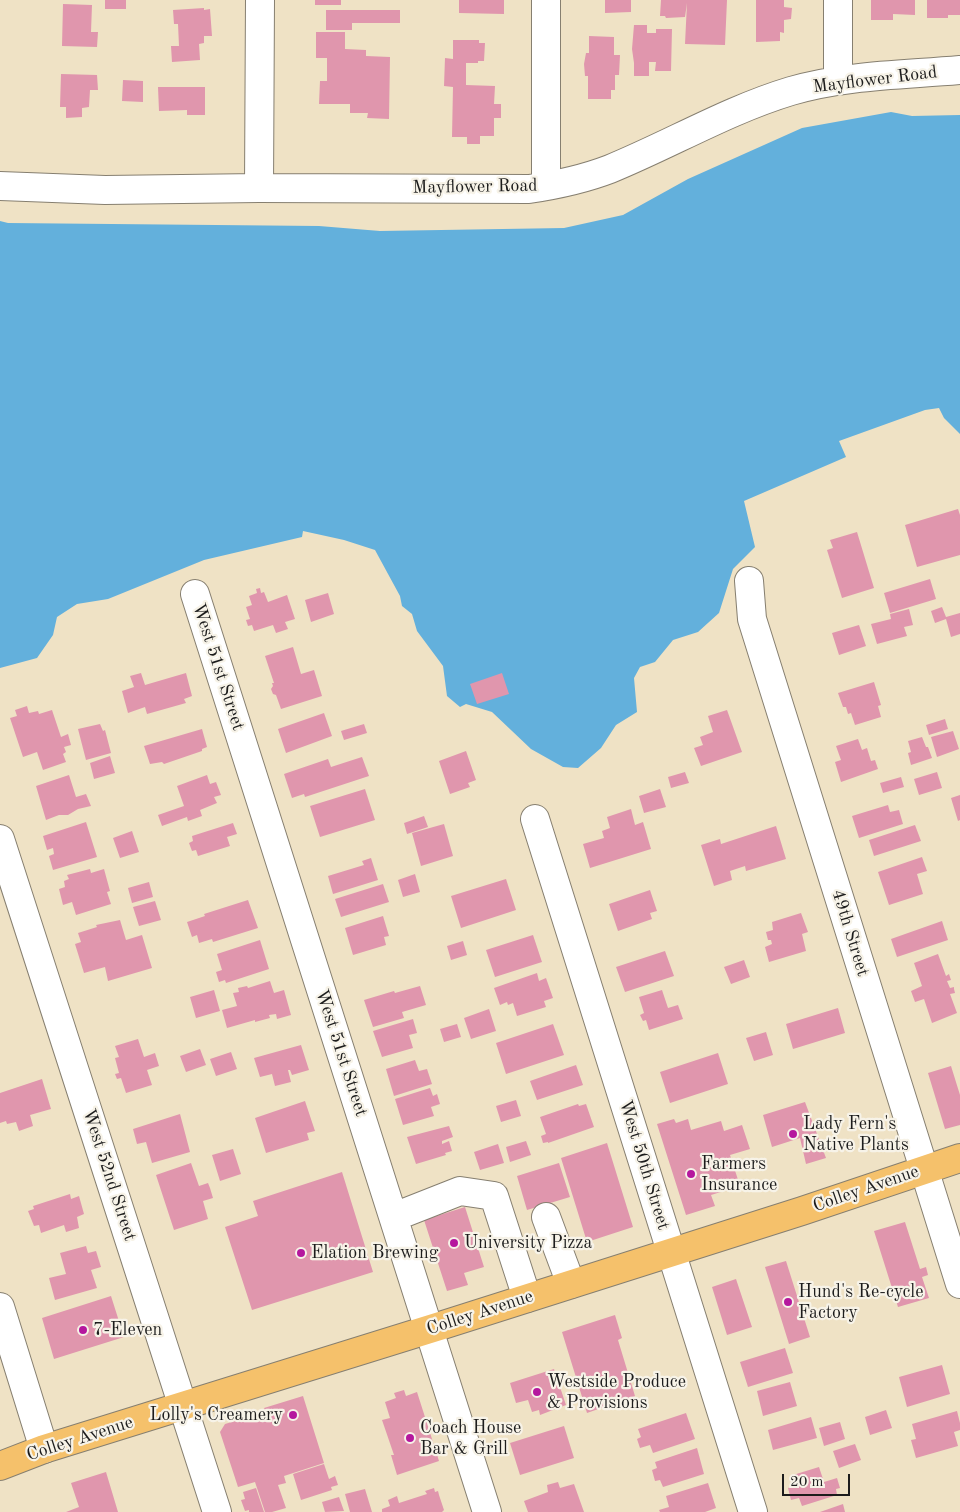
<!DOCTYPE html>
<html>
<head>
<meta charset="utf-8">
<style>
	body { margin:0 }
	#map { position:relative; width:960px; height:1512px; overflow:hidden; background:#efe2c5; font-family:"Old Standard TT",serif }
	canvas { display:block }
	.scale { position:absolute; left:782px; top:1474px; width:68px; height:22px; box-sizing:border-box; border:2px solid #1c1c1c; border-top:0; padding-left:6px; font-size:15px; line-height:18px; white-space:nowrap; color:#1c1c1c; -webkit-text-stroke:4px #f7f3e8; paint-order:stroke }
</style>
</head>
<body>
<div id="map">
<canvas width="960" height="1512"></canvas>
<div class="scale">20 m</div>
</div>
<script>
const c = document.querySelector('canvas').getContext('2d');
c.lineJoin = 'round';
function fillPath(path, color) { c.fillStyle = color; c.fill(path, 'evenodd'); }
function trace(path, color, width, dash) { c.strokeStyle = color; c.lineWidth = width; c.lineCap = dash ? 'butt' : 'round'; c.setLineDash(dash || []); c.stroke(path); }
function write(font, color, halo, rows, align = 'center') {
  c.font = font + ' "Old Standard TT",serif'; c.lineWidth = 4.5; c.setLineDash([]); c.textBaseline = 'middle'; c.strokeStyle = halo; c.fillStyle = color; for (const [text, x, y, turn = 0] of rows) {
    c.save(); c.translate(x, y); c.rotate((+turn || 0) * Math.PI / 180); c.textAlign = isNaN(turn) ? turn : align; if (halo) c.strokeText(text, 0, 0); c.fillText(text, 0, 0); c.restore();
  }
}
fillPath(new Path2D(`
	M891,112L912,116L960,115V434L944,418L939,408L925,410L839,441L846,457L744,501L755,547L733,569L719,613L698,632L673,640L655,662L640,667L634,678L637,712L616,725L601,748L578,768L563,767L531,749L492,712L466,704L460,707L447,696L443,666L417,631L412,614L402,606L400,596L375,550L344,540L303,531L302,537L204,560L108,599L77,604L57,617L53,635L37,658L0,668V221L8,223L319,226L380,231L564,228L623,215L688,179L802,128Z`), '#63b0dc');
fillPath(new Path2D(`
	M105,0H126V9H105Z
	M315,0H341V5H315Z
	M459,0H504V14L459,13Z
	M605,0H631V12L605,13Z
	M661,0H727L725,45L685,44L687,3L685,17L666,18L665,16H660Z
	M756,0H784V7L792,8L791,19L784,20V33L780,32V41L756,42Z
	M871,0H915V15L893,14V20H871Z
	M927,0H960V15H948V18H927Z
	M63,4L92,5L91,32H98L97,47L62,46Z
	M204,8V10L210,9L212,36H204V43L199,44L200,60L172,62L171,46H179L178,24H174L173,10Z
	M326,10H400V23H352V30H326Z
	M634,25H647V33H656V29H672L671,71H655L656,62H649V76H634V63L632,49Z
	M316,32H345V49L366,50V56L390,57L389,119L367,118L368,113H350V104H319L320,81H327V58H316Z
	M589,36L614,37V55H620L619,75H615V90H611V99H588V76H585L584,64L586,53H589Z
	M453,40H479V43H485L484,61H478V63H466V85L495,86L494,104H501V118H494V136H480V144H467V137H452L453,87L444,86L445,58L453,59Z
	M61,74L97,75L98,90H90L89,107L82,108V117L66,118V107H60Z
	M123,80L143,81V102L122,101Z
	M158,87H205V115H187V110L159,111Z
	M958,509L960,515V555L917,567L905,525Z
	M857,532L874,588L842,598L827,550L833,548L830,540Z
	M930,579L936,599L890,613L884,593Z
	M260,588L261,593L264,592L268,602L287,595L295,619L285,622L288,629L276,633L273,625L254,631L252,625L248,626L246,620L250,619L246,607L252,605L249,596L257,593L256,589Z
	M328,593L334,614L311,622L305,600Z
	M942,607L946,617L960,613V634L951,637L946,619L935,623L931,611Z
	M909,609L913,625L904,627L907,636L877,644L871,624L891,619L890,614Z
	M859,625L866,646L839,655L832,633Z
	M293,647L301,674L314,670L322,696L281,709L276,695L273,694L271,689L273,686L272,683H274L265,656Z
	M141,673L145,685L186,673L192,696L184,699L186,703L147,714L145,707L128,713L122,691L134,687L130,676Z
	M502,673L509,694L477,704L470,684Z
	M874,682L881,705L878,706L881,717L855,725L851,713L848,714L846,707H843L838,693Z
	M27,706L29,713L38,711L39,714L52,710L61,737L68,734L71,745L64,747L66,752L63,754L66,762L43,770L37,752L23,757L10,718L17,716L15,710Z
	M727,710L742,752L701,766L694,748L703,745L700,737L713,732L708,716Z
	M324,713L332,736L286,753L278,729Z
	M945,719L948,729L929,735L926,725Z
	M100,724L103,731L105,730L111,753L86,760L78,729Z
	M364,724L367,733L344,740L341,731Z
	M202,729L207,747L202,749V751L164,764L162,762L150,764L144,746Z
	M953,731L959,749L937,757L931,737Z
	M922,737L926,747H928L932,758L911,765L908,753L911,752L908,741Z
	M858,739L862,750L867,748L871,761L875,760L878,769L841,782L835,762L841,760L836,746Z
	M466,751L476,780L468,783L470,787L450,794L439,761Z
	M110,756L115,773L94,779L90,763Z
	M362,757L369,776L305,797L304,794L292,798L284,774L328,759L331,767Z
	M685,772L689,783L671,788L668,777Z
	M937,772L942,788L919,795L914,779Z
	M69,775L76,797L86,794L91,806L78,809L68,815H59L46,820L36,786Z
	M207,775L210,784L216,782L221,795L214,797L217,803L200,810L202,816L188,821L187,817L162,826L158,815L184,806L177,786Z
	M901,777L904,787L883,793L880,783Z
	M365,789L375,820L320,837L310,806Z
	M660,789L666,807L644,813L639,796Z
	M960,795V820L958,821L951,798Z
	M888,805L890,812L899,810L903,824L859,838L852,816Z
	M631,809L635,825L643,822L651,849L590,868L583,844L604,838L602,831L610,828L607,817Z
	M424,816L428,827L407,834L404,823Z
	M86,822L97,857L53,870L49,856L54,854L53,848L47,850L43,836Z
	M233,823L237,834L227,837L230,846L198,856L196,850L192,851L189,843L193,841L192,836Z
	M444,824L453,856L421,866L412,833Z
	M915,825L921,841L874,856L869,840Z
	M776,826L786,859L746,871L745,866L730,871L732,880L714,886L701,845L720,839L721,844Z
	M132,831L139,852L120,858L113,838Z
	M922,857L927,871L917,874L923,894L889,905L878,872Z
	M371,858L378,880L333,894L328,876L364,865L362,861Z
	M90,869L91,873L104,869L110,891L107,892L111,904L76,915L72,902L63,905L59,889L65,887L64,881L69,879L67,875Z
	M415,874L420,892L403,897L398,880Z
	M506,879L516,910L461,928L451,896Z
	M149,882L153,897L132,903L128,888Z
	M383,884L389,902L341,917L335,899Z
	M650,890L657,911L650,913L652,919L618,931L609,904Z
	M248,900L258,928L213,942L212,939L199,943L197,935L192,937L187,922L205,916L204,914Z
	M155,901L161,920L139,926L133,907Z
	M801,913L808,932L802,934L806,951L769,962L765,947L772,944L771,940H768L766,932L773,930L772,922Z
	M383,916L389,936L384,937L386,945L353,955L345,928Z
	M120,920L126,940L142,935L152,968L108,981L105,967L84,973L75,944L81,942L78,933L97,927L96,925Z
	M942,921L948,940L897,957L891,939Z
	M533,935L542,962L495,977L486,950Z
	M260,940L269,969L226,983L225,980L219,982L216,972L222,970L217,954Z
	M463,941L467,955L451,960L447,946Z
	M665,951L674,976L625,992L616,967Z
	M938,954L946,976L949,974L951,980L947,981L950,988L954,987V989L955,993L950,994L957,1013L932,1023L924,999L915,1002L911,991L922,986L914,963Z
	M744,960L750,977L731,984L724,967Z
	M537,973L539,981L546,978L553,998L544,1001L546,1007L517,1016L513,1003L508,1005L507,1002L500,1005L494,988Z
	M270,981L274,993L284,990L291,1015L277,1019L276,1014L269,1015L270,1018L255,1022V1020L227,1028L222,1010L237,1006L233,993L239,992L238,988L247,986L248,988Z
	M420,986L426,1005L402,1012L404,1018L373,1027L364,1000L394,991L395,993Z
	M214,990L220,1011L196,1018L190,997Z
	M662,990L668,1008L678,1005L683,1019L649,1030L646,1020L643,1021L640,1015L644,1013L639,997Z
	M838,1008L845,1033L793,1049L786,1024Z
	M489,1009L496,1031L471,1039L464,1018Z
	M413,1019L417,1033L409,1035L413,1048L382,1057L373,1031Z
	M457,1024L461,1037L444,1042L440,1029Z
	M553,1024L564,1055L506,1074L496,1043Z
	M766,1032L773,1055L754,1061L746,1038Z
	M138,1039L144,1057L155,1053L159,1066L147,1070L152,1085L126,1093L121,1078L117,1079L115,1074L119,1073L115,1058L119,1057L115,1046Z
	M301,1045L309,1070L292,1075L290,1070H288L291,1082L275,1086L272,1074L260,1077L254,1058Z
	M200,1049L206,1065L186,1072L180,1056Z
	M231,1052L237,1069L216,1076L210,1059Z
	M718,1053L728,1084L670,1103L660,1072Z
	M415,1060L419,1071L427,1069L432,1084L394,1096L386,1069Z
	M576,1065L583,1085L537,1100L530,1081Z
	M951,1066L960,1095V1125L945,1129L928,1073Z
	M42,1079L51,1109L30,1115L33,1126L19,1131L16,1122L7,1124L6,1121L0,1123V1093Z
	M430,1088L433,1096L437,1094L440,1104L431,1107L434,1116L403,1125L395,1099Z
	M516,1100L521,1116L501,1122L496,1106Z
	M305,1101L315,1131L307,1133L309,1140L266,1153L255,1118Z
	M805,1102L826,1158L806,1164L800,1138L772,1147L763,1115Z
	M578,1104L579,1106L586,1104L594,1127L548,1143V1142L543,1143L541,1136L546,1134L540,1117Z
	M180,1114L190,1152L152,1163L146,1142L137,1144L133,1129Z
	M674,1119L676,1123L688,1119L691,1130L721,1121L724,1131L742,1125L750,1149L730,1155L740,1186L711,1195L715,1206L686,1215L657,1124Z
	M449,1126L453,1137L442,1141V1144L449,1141L452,1151L445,1153L446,1155L416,1164L407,1137Z
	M526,1141L531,1155L510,1162L506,1147Z
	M607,1143L633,1227L587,1242L561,1158Z
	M498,1144L504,1163L480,1170L474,1152Z
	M233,1149L241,1174L220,1181L212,1155Z
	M191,1163L199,1186L208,1183L210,1188L213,1198L203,1201L208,1219L174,1230L156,1175Z
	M559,1163L570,1197L527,1210L517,1176Z
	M342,1172L373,1272L252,1310L225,1227L258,1216L253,1201Z
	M70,1194L71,1199L79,1196L84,1214L77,1217L79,1228L66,1232L64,1225L41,1233L39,1225L34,1226L28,1211L34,1209L33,1206Z
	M465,1207L484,1267L464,1273L468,1285L447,1291L424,1220Z
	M905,1222L920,1269L926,1267L928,1275L922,1277L929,1298L898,1307L874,1231Z
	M86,1246L88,1253L96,1251L101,1267L91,1270L97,1288L55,1300L49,1278L66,1274L60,1253Z
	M786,1261L810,1337L789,1344L765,1267Z
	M736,1279L752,1327L727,1335L712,1287Z
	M111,1296L124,1337L54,1359L42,1318Z
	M615,1315L622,1338L618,1340L635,1396L587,1413L562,1332Z
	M785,1348L793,1373L748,1387L740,1362Z
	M942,1365L950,1394L907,1407L899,1377Z
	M554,1369L566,1405L540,1415L539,1410L532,1412L528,1400L516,1403L510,1383Z
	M790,1382L797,1406L763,1416L757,1391Z
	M404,1390L406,1396L417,1392L439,1461L397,1475L391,1455H394L382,1420L390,1418L385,1402L396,1398L394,1393Z
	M303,1396L324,1463L284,1476L286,1483L278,1485L286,1508L272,1512H265L255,1482L238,1487L220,1432L225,1424L266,1412L264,1408Z
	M886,1410L892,1428L870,1435L865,1417Z
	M957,1411L960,1423V1430L954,1432L958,1446L916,1458L911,1440L916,1439L912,1424Z
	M686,1413L695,1439L653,1453L650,1445L640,1448L637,1439L641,1437L638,1429Z
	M811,1417L817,1438L773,1450L768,1430Z
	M840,1422L845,1439L824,1446L819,1428Z
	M564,1426L574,1458L520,1475L510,1443Z
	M855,1444L861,1460L839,1468L833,1451Z
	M697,1448L704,1474L663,1487L660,1480L655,1481L652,1470L657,1468L655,1462Z
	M324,1464L329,1479L335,1476L338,1485L331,1487L332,1490L301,1500L293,1474Z
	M819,1467L824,1482L837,1478L840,1488L836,1489L837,1495L802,1506L799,1498L791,1500L788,1488L796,1485L793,1475Z
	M106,1472L118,1512H66L79,1507L71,1483Z
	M558,1482L560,1488L574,1484L584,1512H528L524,1501L548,1492L547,1485Z
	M708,1483L716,1508L705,1512H660L659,1510L669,1507L666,1496Z
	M256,1488L264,1512H249V1510L245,1511L241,1500L245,1499L243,1492Z
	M434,1488L435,1492L438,1491L439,1495L444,1510L442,1512H382V1509L390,1506L388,1500L397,1496L399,1503L427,1494L425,1491Z
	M365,1489L372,1512H350L345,1494Z
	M339,1497L344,1511L325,1512L322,1502Z
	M843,1504L845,1512H820Z`), '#e096ad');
const minor = new Path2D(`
	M546,0V186
	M838,0V81
	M0,186L105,190L259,188L529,189C556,185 584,179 610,169C671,144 728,110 791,91C845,75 904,75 960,70
	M259,188L260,0
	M749,581L752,619L960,1284
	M195,594L487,1512
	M535,819L753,1512
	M0,839L217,1512
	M394,1217L460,1191L494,1196L527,1298
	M546,1217L571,1284
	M0,1307L44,1449`);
const major = new Path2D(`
	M0,1466L44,1449L443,1325L802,1211L960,1158`);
trace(minor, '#867f70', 30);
trace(major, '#867f70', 30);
trace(minor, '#fff', 28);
trace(major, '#f5c16b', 28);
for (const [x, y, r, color] of [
	[793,1134,5,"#b5179e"],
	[691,1174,5,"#b5179e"],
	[454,1243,5,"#b5179e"],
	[301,1253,5,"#b5179e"],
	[788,1302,5,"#b5179e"],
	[83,1330,5,"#b5179e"],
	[537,1392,5,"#b5179e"],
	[293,1415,5,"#b5179e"],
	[410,1438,5,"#b5179e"]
]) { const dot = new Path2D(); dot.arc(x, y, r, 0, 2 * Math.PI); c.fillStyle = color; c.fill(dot); trace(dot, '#f7f3e8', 2); }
write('18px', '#1c1c1c', '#f7f3e8', [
	["Mayflower Road",875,80,-7],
	["Mayflower Road",475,187,-1],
	["West 51st Street",218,667,72],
	["49th Street",850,933,73],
	["West 51st Street",341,1053,72],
	["West 50th Street",644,1165,73],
	["West 52nd Street",109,1175,72],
	["Colley Avenue",866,1189,-19],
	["Colley Avenue",480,1313,-18],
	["Colley Avenue",80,1439,-18]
]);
write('18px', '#1c1c1c', '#f7f3e8', [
	["Lady Fern's",803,1124],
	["Native Plants",803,1145],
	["Farmers",701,1164],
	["Insurance",701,1185],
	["University Pizza",464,1243],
	["Elation Brewing",311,1253],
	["Hund's Re-cycle",798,1292],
	["Factory",798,1313],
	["7-Eleven",93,1330],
	["Westside Produce",547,1382],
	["& Provisions",547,1403],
	["Lolly's Creamery",283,1415,"right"],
	["Coach House",420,1428],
	["Bar & Grill",420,1449]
], 'left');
</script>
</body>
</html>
